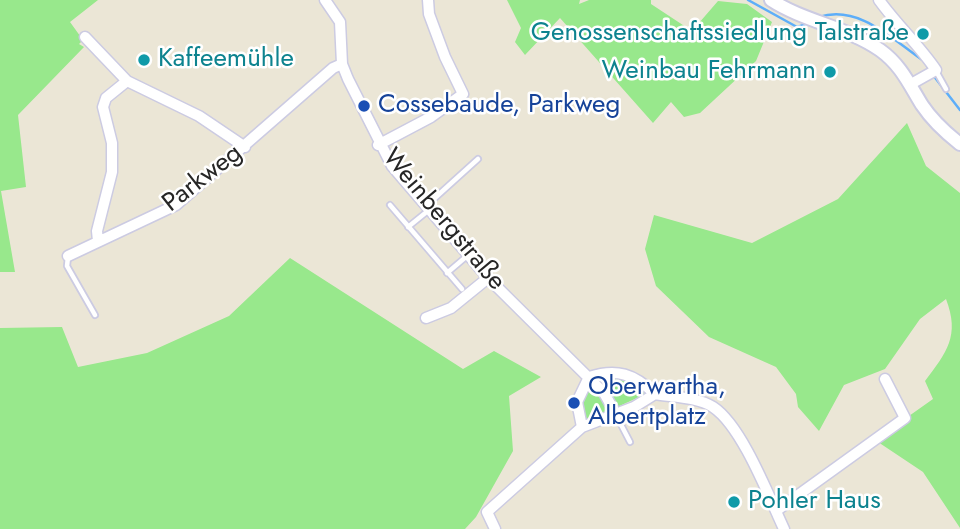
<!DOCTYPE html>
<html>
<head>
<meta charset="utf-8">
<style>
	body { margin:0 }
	canvas { display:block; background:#ebe6d6 }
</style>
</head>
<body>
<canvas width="960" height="529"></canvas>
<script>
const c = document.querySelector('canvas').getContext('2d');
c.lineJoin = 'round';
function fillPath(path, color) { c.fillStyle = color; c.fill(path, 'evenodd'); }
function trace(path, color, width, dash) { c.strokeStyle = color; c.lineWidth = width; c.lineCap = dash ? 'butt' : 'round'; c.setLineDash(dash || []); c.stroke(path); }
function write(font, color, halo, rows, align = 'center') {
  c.font = font + ' Jost,sans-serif'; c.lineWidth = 5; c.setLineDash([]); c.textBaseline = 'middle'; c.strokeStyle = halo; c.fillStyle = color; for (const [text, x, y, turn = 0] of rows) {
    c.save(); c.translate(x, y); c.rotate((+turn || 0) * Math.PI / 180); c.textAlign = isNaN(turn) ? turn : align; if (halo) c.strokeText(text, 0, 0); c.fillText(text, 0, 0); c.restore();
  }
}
fillPath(new Path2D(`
	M0,0H98L70,22L83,40L79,44L84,47L18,115L26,187L1,191L15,272H0Z
	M507,0H580L579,4L589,0H651V4L692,31L718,1L747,4L772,22L756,61L700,113L684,117L671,102L653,123L560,18L525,55L515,42L521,28Z
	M907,123L926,166L960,193V528L923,472L875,440L933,399L925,381C947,352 960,336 946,299L920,319L885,369L844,385L819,431L798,407L796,394L776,367L709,337L656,286L645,249L654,215L752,243L838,199Z
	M290,258L463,369L494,351L541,377L509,396L513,451L476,517L465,529H0V328L62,327L78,367L147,353L229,316Z
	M602,377H625L646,394L586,421C579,401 583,388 602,377Z`), '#98e88c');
trace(new Path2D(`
	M748,0L797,27L810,23
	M819,17C859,4 893,40 924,61L929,69
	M933,75L960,110`), '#5daef9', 2.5);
const service = new Path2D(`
	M936,71L946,89
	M390,205L462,289
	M426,206L478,159
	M408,227L429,210
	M68,257L67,266L95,315
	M447,273L467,256
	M616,415L630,442`);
const minor = new Path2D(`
	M325,0L340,22L342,64L348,79L392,166L488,278L604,393L616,414
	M879,0C897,25 919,45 936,70L911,84
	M85,37L127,81L199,116L245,147
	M378,145L431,117L463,94L445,57L429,14L428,0
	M98,241L97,231L112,172V143L103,107L106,98L127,81
	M68,256L176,205L333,68L342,64
	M426,318L451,308L488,278
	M655,394C673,397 698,397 713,407C742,426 769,497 784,529
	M582,427L577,402L589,377C617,368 634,374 655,394
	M776,511L905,418L885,379
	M495,529L487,512L582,427L634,407L655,394`);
const tertiary = new Path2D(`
	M771,0C805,22 847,27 880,50C901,65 909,84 922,105C932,120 946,133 960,144`);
trace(service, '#cccbe2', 8);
trace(minor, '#cccbe2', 13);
trace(tertiary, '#cccbe2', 16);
trace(service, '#fff', 4.5);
trace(minor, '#fff', 10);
trace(tertiary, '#fff', 12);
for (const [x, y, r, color] of [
	[923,34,7,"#0f9aa8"],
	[144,60,7,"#0f9aa8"],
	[830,72,7,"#0f9aa8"],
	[364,106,7,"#1a4fb4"],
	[574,403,7,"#1a4fb4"],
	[734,502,7,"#0f9aa8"]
]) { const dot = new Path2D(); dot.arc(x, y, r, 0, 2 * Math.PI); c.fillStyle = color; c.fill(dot); trace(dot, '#fff', 2.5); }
write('26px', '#0d838f', '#fff', [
	["Genossenschaftssiedlung Talstraße",909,34],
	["Kaffeemühle",158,60,"left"],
	["Weinbau Fehrmann",816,72],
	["Pohler Haus",748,502,"left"]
], 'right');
write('26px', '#164399', '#fff', [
	["Cossebaude, Parkweg",378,106],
	["Oberwartha,",588,388],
	["Albertplatz",588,418]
], 'left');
write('26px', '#262626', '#fff', [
	["Parkweg",203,179,-38],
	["Weinbergstraße",443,220,50]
]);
</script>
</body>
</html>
